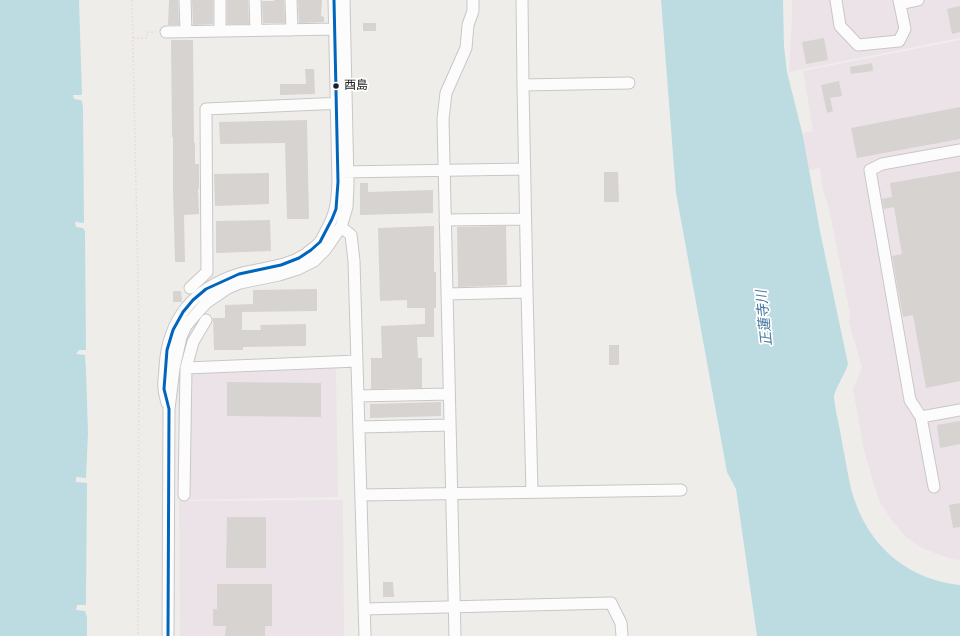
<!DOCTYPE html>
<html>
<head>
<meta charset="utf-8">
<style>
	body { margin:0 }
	canvas { display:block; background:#efedea }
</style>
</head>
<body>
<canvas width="960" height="636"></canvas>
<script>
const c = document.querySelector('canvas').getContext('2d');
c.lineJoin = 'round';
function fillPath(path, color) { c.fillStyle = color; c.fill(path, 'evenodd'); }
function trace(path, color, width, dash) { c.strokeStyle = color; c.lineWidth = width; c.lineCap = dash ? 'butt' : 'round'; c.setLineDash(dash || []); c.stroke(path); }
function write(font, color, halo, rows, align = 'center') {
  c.font = font + ' "DejaVu Sans","Noto Sans JP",sans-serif'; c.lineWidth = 3.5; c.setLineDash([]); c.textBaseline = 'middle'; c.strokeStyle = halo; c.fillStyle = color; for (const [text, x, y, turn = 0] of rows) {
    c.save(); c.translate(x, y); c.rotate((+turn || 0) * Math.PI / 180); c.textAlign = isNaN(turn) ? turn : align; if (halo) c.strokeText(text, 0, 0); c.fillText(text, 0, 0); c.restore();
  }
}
fillPath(new Path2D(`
	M792,0H960V38L789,72L792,14Z
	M960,40V560L951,559L924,549L906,537L893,522L880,503L872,478L864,450L853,389L862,368L855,342L852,336L849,320L850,314L829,209L823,190L820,168L809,170L803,133L813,131L803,71Z
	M336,366L338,497L180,500L178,369Z
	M343,500L344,636H180L179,501Z`), '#ece3e9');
fillPath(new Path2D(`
	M0,0H79L82,94L81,95H73L74,99L80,100L82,101L83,107L84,223L75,222L76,227L83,228L85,231L86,350H79L76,354L85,355L86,369L88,433L86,478L76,477V482L87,483L86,605H77L76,610L85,611L87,617V636H0Z
	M661,0H783L784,46L787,72L803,136L820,231L848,364C846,372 834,391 834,397C834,402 836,407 836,412C839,424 841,436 843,448C847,466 849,486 856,504C873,550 911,580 960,585V636H757L736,489L727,472L676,193Z`), '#bddce2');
fillPath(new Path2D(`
	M169,0H178L179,25H168Z
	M192,0H213V24L193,25Z
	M227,0H248L249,24H227Z
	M274,0H284L285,23H263L262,1H274Z
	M298,0H322L321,16L324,17V22L299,23Z
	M960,6V32L952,34L947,9Z
	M363,23H376V31H363Z
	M824,38L828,60L806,64L802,42Z
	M171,40H193L194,143H195V164H199V189H198L199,214L184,215L185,262H175L173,189V137H172Z
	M872,63L873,71L851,74L850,67Z
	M305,69H314L315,94L280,95V84H306Z
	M839,81L842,96L830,98L833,111L827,113L821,85Z
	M960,107V139L857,158L851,128Z
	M307,120L309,219H287L285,143L220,144L219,122Z
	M960,171V381L926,388L913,315L903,317L892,256L902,254L894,207L884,209L882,199L892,197L890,183Z
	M604,172H618L619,202H604Z
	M269,173V204L215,206L214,174Z
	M360,183H368V192L433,190V213L360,215Z
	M270,220L271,251L216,253V221Z
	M434,226V272H436V308H434V337H417L418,358H422V388L371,389V358H382L381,326L425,324V308H407V300L380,301L378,228Z
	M506,226L507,285L458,287L457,227Z
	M317,289V311L242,312V330H261L260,325L306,324V346L243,347V350H214L213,318H225V305L253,304V290Z
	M173,291H181L182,302H173Z
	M609,345H619V365H609Z
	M227,382L321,383V417L227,416Z
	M441,402V416L370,418V404Z
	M960,421V444L940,448L937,425Z
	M960,503V527L953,528L949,505Z
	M227,517H266V568H226Z
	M383,582H393L394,597H383Z
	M217,584H272V626H265V636H225L226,626H213V609H217Z`), '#d6d3d1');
const minor = new Path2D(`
	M185,0L186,32
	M220,0V31
	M255,0L256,30
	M291,0L292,30
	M522,0L523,85L629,83
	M836,0L840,26L858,45L899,41L905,29L899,0
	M900,4L918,0
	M166,32L335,29
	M523,85L527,292L532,492
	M341,172L525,169
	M445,220L525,219
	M341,227L351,235L354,261L365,636
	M190,288L207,272L206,109L343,103
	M447,294L527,292
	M186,368L357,361
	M358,396L449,394
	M167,403C166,398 164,393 164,388C163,381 165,374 165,367C168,319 194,288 239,274C263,267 285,268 306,254C310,250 316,247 320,242C322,239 324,235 326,231C336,213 337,203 338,182L334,0
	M921,417L910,400L870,170L882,164L960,150
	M359,427L450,425
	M934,487L921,417L960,410
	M184,495L186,368L193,342L206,320
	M361,495L681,490
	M364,609L611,603L621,623L622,636
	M168,636L169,409L174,368L181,337L186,326L196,314L206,303L228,288L240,283L279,275L298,269L314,261L325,250L341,227L347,207L348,183L344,0
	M455,636L443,119L446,93L466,48L468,25L473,11V0`);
trace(minor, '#c8c7c6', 13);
trace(new Path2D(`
	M132,0L139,328L138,636
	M133,38H147V32H156`), '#ecdcda', 1.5, [2, 2]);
trace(minor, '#fdfcfc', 11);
trace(new Path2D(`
	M168,636L169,409L164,389L167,350L173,330L183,312L193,300L206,289L239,274L281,265L299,258L311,250L320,242L332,219L336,209L338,182L334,0`), '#0065bd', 3);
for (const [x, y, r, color] of [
	[336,86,3.5,"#212121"]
]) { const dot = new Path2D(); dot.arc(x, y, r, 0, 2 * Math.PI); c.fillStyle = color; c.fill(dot); trace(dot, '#fff', 1.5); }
write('12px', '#212121', '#fff', [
	["酉島",344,86]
], 'left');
write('italic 14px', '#4678a2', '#fff', [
	["正蓮寺川",765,318,-96]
]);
</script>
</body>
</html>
